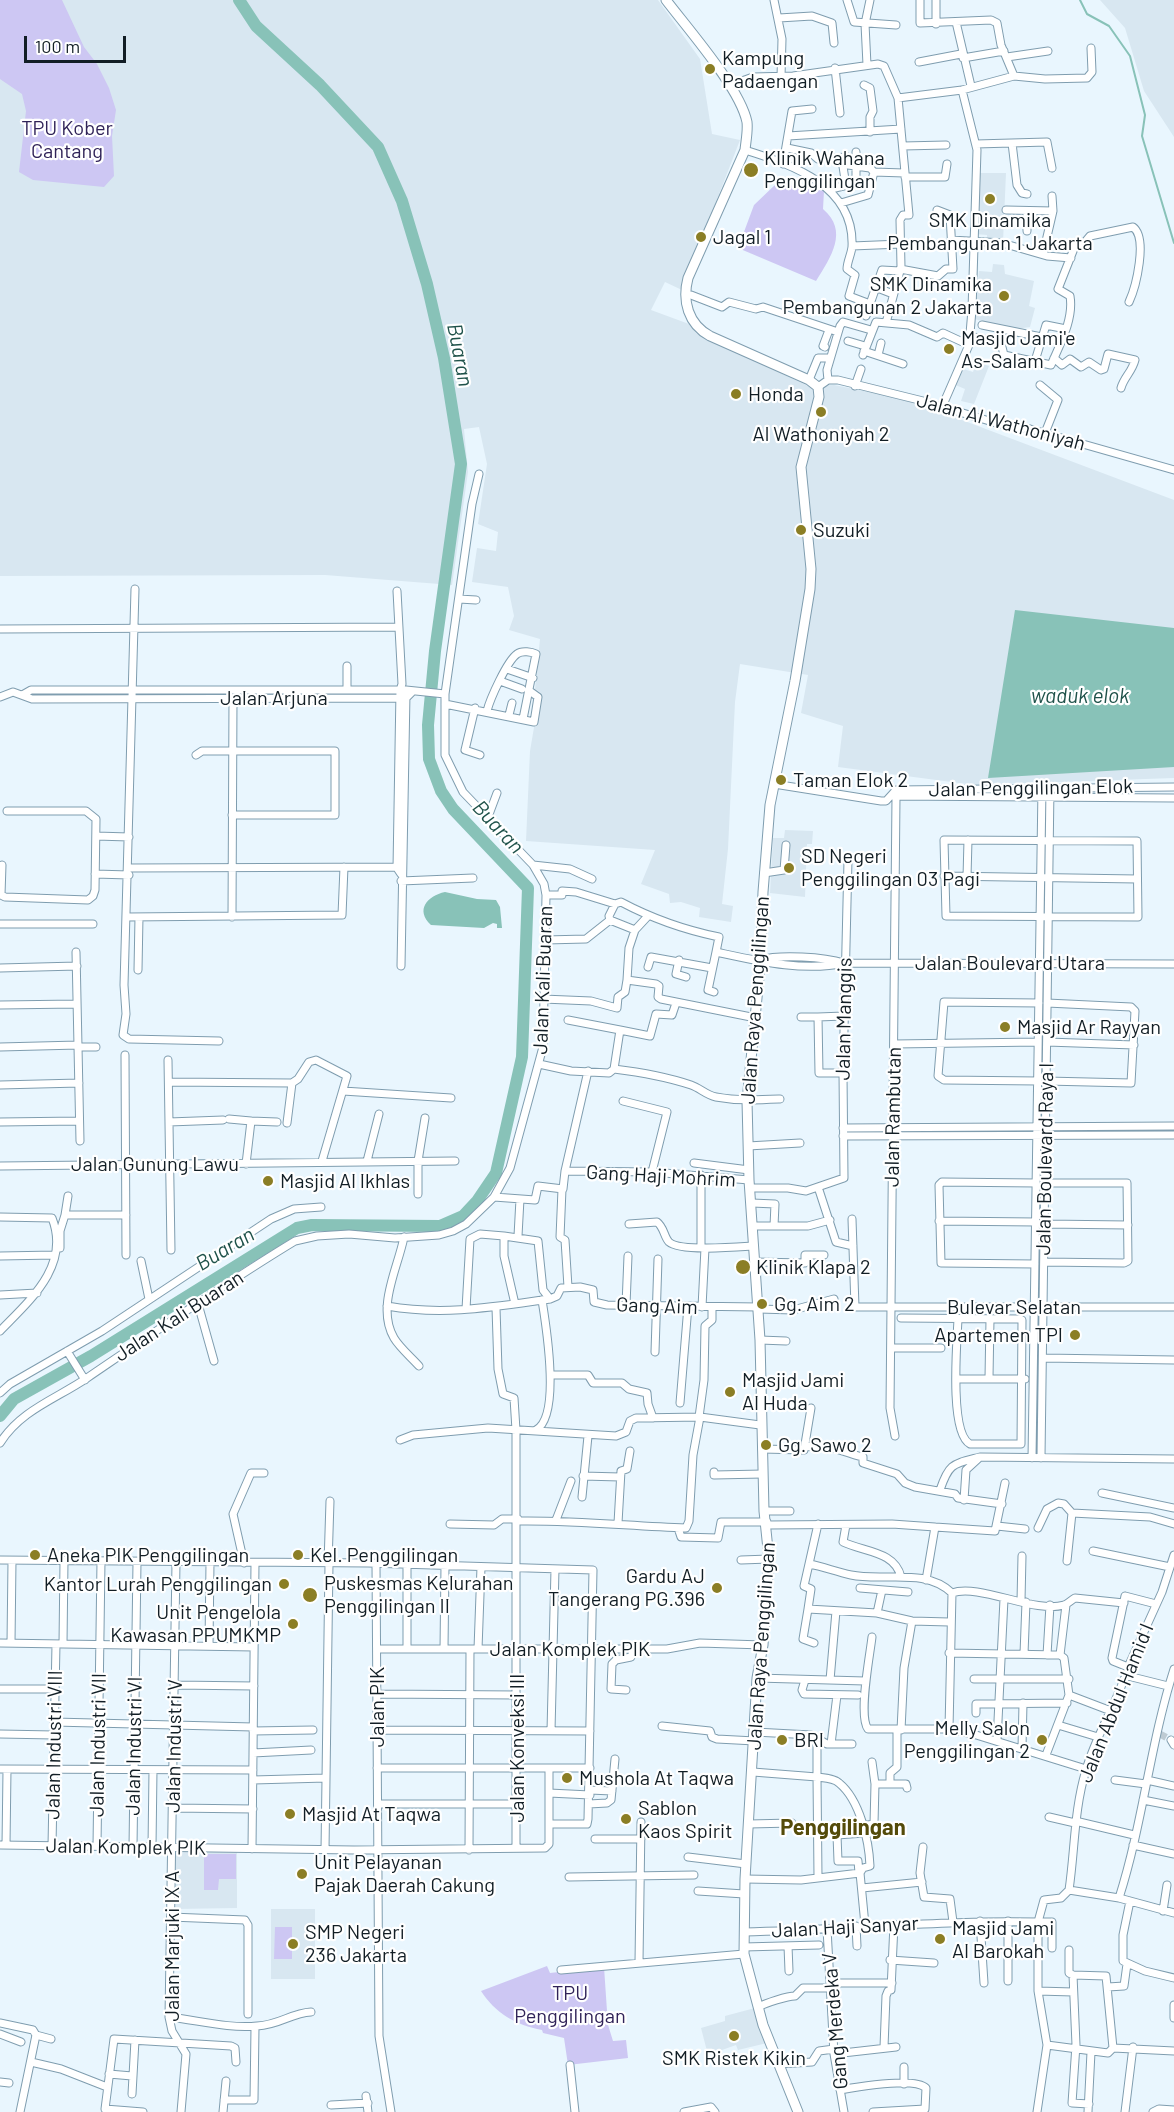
<!DOCTYPE html>
<html>
<head>
<meta charset="utf-8">
<style>
	body { margin:0 }
	#map { position:relative; width:1174px; height:2112px; overflow:hidden; background:#e9f6fe; font-family:Barlow,sans-serif }
	canvas { display:block }
	.scale { position:absolute; left:24px; top:36px; width:102px; height:27px; box-sizing:border-box; border:3px solid #121e25; border-top:0; padding-left:8px; font-size:18px; line-height:21px; white-space:nowrap; color:#121e25; -webkit-text-stroke:4px #fff; paint-order:stroke }
</style>
</head>
<body>
<div id="map">
<canvas width="1174" height="2112"></canvas>
<div class="scale">100 m</div>
</div>
<script>
const c = document.querySelector('canvas').getContext('2d');
c.lineJoin = 'round';
function fillPath(path, color) { c.fillStyle = color; c.fill(path, 'evenodd'); }
function trace(path, color, width, dash) { c.strokeStyle = color; c.lineWidth = width; c.lineCap = dash ? 'butt' : 'round'; c.setLineDash(dash || []); c.stroke(path); }
function write(font, color, halo, rows, align = 'center') {
  c.font = font + ' Barlow,sans-serif'; c.lineWidth = 4.5; c.setLineDash([]); c.textBaseline = 'middle'; c.strokeStyle = halo; c.fillStyle = color; for (const [text, x, y, turn = 0] of rows) {
    c.save(); c.translate(x, y); c.rotate((+turn || 0) * Math.PI / 180); c.textAlign = isNaN(turn) ? turn : align; if (halo) c.strokeText(text, 0, 0); c.fillText(text, 0, 0); c.restore();
  }
}
fillPath(new Path2D(`
	M0,0H658L700,59L712,134L740,140L682,290L665,282L651,310L689,324L696,333L808,386L834,385L909,400L1174,500V778L974,785L838,767L843,726L801,713L808,675L740,664L735,702L728,849L722,904L733,906L731,922L699,917L700,908L681,902L670,903L669,894L641,884L655,850L526,841L530,751L540,692L535,689L540,639L509,630L514,616L508,587L472,582L477,548L496,551L498,532L478,524L487,464L479,427L464,429L468,472L452,585L325,575L0,576Z
	M1100,0H1174V137L1144,91L1125,28Z
	M978,173H1006L1003,242L987,241V235L975,234Z
	M993,264L1004,265L1005,274L1034,281L1029,306L1035,308L1030,327L1015,329L974,319L979,271L992,272Z
	M977,362L989,366L974,404L961,401L965,389L953,384L960,368L973,372Z
	M785,830L813,831L812,844H807L805,897L770,893L773,838H784Z
	M174,1848H237V1908L175,1909Z
	M271,1909H315V1979H271Z
	M755,2008L767,2043L738,2050L736,2045L708,2055L701,2028L725,2021V2016Z`), '#d8e7f1');
fillPath(new Path2D(`
	M0,0H62L84,47L97,64L109,88L116,110L112,136L114,176L104,187L33,180L19,172L26,111L22,94L0,79Z
	M777,183L824,191L823,209C849,231 831,257 816,281L738,248L754,205Z
	M204,1854H236V1879H219L218,1890H204Z
	M275,1927H292V1959H274Z
	M547,1966L550,1973L604,1967L607,2011L604,2012L613,2041L626,2040L628,2058L568,2065L564,2038L543,2033L542,2030C516,2025 495,2013 481,1991Z`), '#cdc7f3');
fillPath(new Path2D(`
	M1015,610L1174,628V767L988,778Z
	M445,892L477,899L496,900L500,907L502,928H497V924L493,923L484,928L431,925C415,910 427,896 445,892Z`), '#88c2b8');
trace(new Path2D(`
	M1080,0L1087,14L1109,26L1130,56L1145,115L1142,136L1174,243`), '#88c2b8', 2);
trace(new Path2D(`
	M0,1416L14,1399L91,1356L297,1228L312,1225L440,1226L463,1216L477,1201L496,1173L522,1057L528,888L453,809L441,791L429,759L428,725L435,651L461,464L444,358L427,284L402,201L378,147L320,85L256,26L239,0`), '#88c2b8', 12);
trace(new Path2D(`
	M1160,1734L1171,1740`), '#becbd3', 7, [7, 3.5]);
const minor = new Path2D(`
	M774,0L782,39L781,77
	M847,0L854,22L896,25
	M920,0V23L991,20L997,23L1001,45L1014,76
	M779,18L812,16L832,23L834,43
	M956,22L971,86
	M936,24V0
	M1007,57L1048,51
	M963,58L1004,51
	M919,62L961,54
	M867,65L865,24L870,0
	M835,68L840,113
	M864,85L870,88L873,111L870,117V132
	M728,86L753,77L793,76L878,64L884,66L898,98L962,90L1014,76L1045,79L1087,78L1092,72L1091,48
	M788,136L901,129
	M1012,143L1017,185L1022,193L1027,194
	M976,144L1047,142L1052,168
	M903,146L946,145
	M787,148L811,153L818,159L847,157L848,165L870,168L874,172L904,173
	M745,150C793,165 855,186 852,247C851,255 847,262 847,269L855,275L849,296L870,304L882,270L900,271
	M842,160L846,186
	M783,164L792,111L812,109
	M905,177H945L947,164
	M831,189L856,183V152
	M841,203L868,195L874,172
	M1006,210L1053,211
	M1027,211V231
	M951,240L1002,243L1047,256L1071,258
	M852,246L901,244
	M1043,254L1053,211L1052,196
	M900,269L938,276L946,269H953L950,215L937,210
	M875,287L893,294
	M691,295L722,307L729,302L756,309L763,307L838,332
	M866,316L870,304
	M886,323L901,267L900,220L903,215H909L898,98
	M982,325L1061,341
	M969,336L1001,343L1004,355L1051,365C1060,344 1074,319 1070,296L1058,289L1075,246L1085,242L1090,236L1133,227C1148,238 1136,287 1129,302
	M848,341L865,346
	M825,347L823,346L829,330
	M864,351L903,364
	M863,355L876,322L909,325L937,337L943,333L969,345
	M878,355L881,343
	M1054,358L1062,365L1070,359L1081,367L1089,362L1101,370L1104,369L1108,354L1135,360C1132,372 1124,377 1121,388
	M1035,361L1046,325L1066,329
	M809,380L818,358H830
	M828,380L827,370L840,326L843,322L871,330
	M1040,385L1058,400L1045,433
	M855,386L861,369
	M818,387L828,380H838L923,401L996,423L1030,429L1174,470
	M942,407L969,345L972,310L977,150L962,90
	M135,589L124,985L126,1014L123,1035L129,1039L219,1041
	M397,591L402,684L400,690L397,868L401,874
	M459,599L476,600
	M0,629L399,627
	M347,666V690
	M507,669L533,678
	M500,681L522,689
	M24,694L31,690H406L445,694
	M0,697L13,692L32,699L406,698L412,692
	M445,704L534,722L538,697L531,692
	M475,708L465,750L480,755
	M487,711C490,699 507,661 517,654C522,650 532,652 536,654L523,719
	M509,715L512,703
	M196,755L202,751H335V815H232
	M774,784L881,801H886L896,790L1174,787
	M893,796L1174,798
	M488,817L497,793
	M96,836L129,837
	M944,840L1137,841L1138,917L946,916Z
	M2,865L1,895L5,897L88,900L93,896L95,890L96,819L86,811H7
	M533,865L570,869L592,879
	M129,868L402,867
	M764,873L784,870L786,845
	M95,874L129,875
	M944,876L1137,879
	M967,877L968,840
	M401,881L473,878
	M546,895H562V891L576,892L615,904L621,902C653,919 685,930 719,937L716,952
	M648,916L635,930L629,948L627,980L656,984L659,986L658,997L661,999L756,1018
	M128,917L342,915L344,867
	M232,917L233,698
	M610,920L609,916L615,904
	M0,924H93
	M545,940L586,939L610,920L635,930
	M76,952L80,1141
	M679,960L676,974L686,977
	M760,960C780,954 824,957 844,963
	M401,966L406,694
	M648,967L651,957L712,968
	M0,968L77,966
	M138,970L139,917
	M714,992L708,990L716,952C758,961 803,972 845,963L1174,964
	M543,999L591,1001L617,1008L618,997L625,992L627,980
	M0,1005L77,1004
	M801,1017H818
	M568,1020L620,1030L614,1069
	M620,1030L650,1036L656,1014L672,1015L676,1003
	M1047,1042L1134,1045
	M894,1044L1038,1042
	M0,1047L78,1045
	M78,1047H96
	M125,1055L126,1255
	M168,1060L171,1250
	M539,1064L571,1071L609,1073L614,1069C639,1072 667,1077 691,1085C700,1088 706,1095 716,1097C738,1101 758,1100 780,1099
	M843,1073H819L818,1017L844,1016
	M1038,1081L944,1080L938,1076L944,1002L1039,1003
	M1046,1081L1131,1083L1135,1011L1131,1007L1047,1003
	M169,1082L292,1083
	M0,1085L79,1083
	M343,1091L451,1098
	M623,1101L667,1112L652,1172
	M229,1119L251,1121
	M0,1122L79,1121
	M169,1122L223,1120
	M287,1123L292,1083L298,1079L309,1062L316,1060L347,1076L322,1161
	M843,1128L1174,1126
	M843,1136L1174,1135
	M748,1146L800,1143
	M367,1161L379,1114
	M694,1163L749,1170
	M246,1164L251,1121L277,1122
	M0,1166L455,1161
	M565,1171L588,1071
	M818,1187L836,1242L853,1246
	M751,1188H788L806,1191L844,1178L843,1073L848,860
	M562,1189L560,1237L565,1240L568,1287
	M418,1194V1161L425,1118
	M494,1197L535,1200L538,1186L563,1189L565,1171L652,1172L749,1180
	M752,1203L775,1204L774,1226
	M65,1215L68,1196
	M0,1217L52,1218C71,1266 29,1301 0,1331
	M852,1219L855,1307H1174
	M939,1221L1036,1222
	M629,1224L657,1222C664,1227 664,1237 669,1242C680,1252 738,1247 754,1246
	M1044,1224L1128,1225
	M753,1226H808L830,1220
	M504,1236L538,1241L543,1290L550,1299
	M518,1236L520,1199
	M404,1237C398,1268 376,1307 394,1338C400,1348 411,1357 419,1366
	M60,1248V1231L65,1215H126
	M701,1248V1175
	M0,1256L55,1255
	M141,1261L149,1299
	M755,1262L805,1263V1255H824
	M1044,1262L1124,1263L1128,1261L1127,1183H1045
	M1035,1264L941,1263L939,1185L942,1182L1036,1183
	M0,1295L37,1293
	M198,1304L214,1361
	M626,1305L628,1256
	M387,1306C444,1316 493,1307 550,1299L557,1296L561,1288L580,1287L593,1290L594,1302L607,1305L759,1307
	M702,1307L705,1248
	M496,1308L498,1369L503,1394L514,1398L516,1430V1848
	M466,1309L470,1239L480,1234L504,1236V1256L515,1304
	M759,1309L793,1310L834,1299
	M901,1318L1020,1319L1022,1320L1021,1444H970C949,1433 957,1342 958,1319
	M760,1340L786,1341
	M891,1348H941
	M67,1351L85,1380
	M655,1352L658,1259
	M1043,1358L1174,1360
	M552,1375H588L593,1383H622L629,1389L647,1393L648,1404L653,1418
	M989,1378L990,1319
	M956,1379H1025
	M0,1393L10,1384L102,1331L271,1219L294,1209L321,1207
	M680,1403L688,1306
	M699,1417L704,1380L705,1326L712,1320V1307
	M536,1430C561,1416 546,1325 542,1300
	M895,1436L890,1408L896,797
	M400,1440L413,1435L488,1428L616,1436L626,1432L630,1421L636,1418L700,1417L760,1425
	M0,1443C21,1410 56,1399 87,1378C156,1331 224,1284 295,1241L317,1236L349,1234L395,1238L439,1235L453,1231L466,1224L494,1197L510,1168L543,1047L546,895L544,884L533,865L463,792L445,755V694L472,504L479,474
	M806,1447C831,1443 840,1452 863,1457V1463L897,1474L905,1483L915,1487L955,1494L958,1498L1002,1504
	M762,1449L804,1450L811,1408
	M1032,1458L1042,787
	M1041,1458L1050,787
	M714,1472V1475L763,1474
	M583,1476L620,1477
	M940,1490C949,1463 953,1464 980,1457L1174,1459
	M1102,1493L1174,1508
	M582,1497L588,1436
	M964,1500L966,1470L978,1459
	M764,1511H790
	M1072,1513L1150,1517L1174,1524
	M556,1520L571,1481
	M518,1521C575,1520 629,1526 686,1528L689,1521L693,1455L700,1417
	M618,1523L621,1471L627,1469L630,1451
	M450,1524L494,1525L502,1519H518
	M818,1524L804,1586L811,1589L808,1609L877,1613L912,1621L949,1622
	M768,1525L892,1524L935,1527
	M846,1525L843,1542C864,1552 895,1551 901,1577
	M997,1526L1025,1529
	M678,1528L681,1537L718,1538L721,1522H767
	M1038,1528L1047,1509L1058,1503L1064,1504L1072,1513L1067,1561
	M1093,1551L1170,1567
	M0,1560L368,1563L593,1570L588,1819L587,1824H549
	M741,1560L769,1559
	M176,1562L169,2017L172,2031L186,2054L181,2112
	M244,1563L233,1514L251,1473H264
	M328,1564L330,1501
	M376,1564L379,2036L391,2112
	M407,1564V1649
	M810,1564C824,1567 837,1572 851,1575C884,1582 925,1567 952,1593
	M926,1580L935,1527L995,1531L1005,1483
	M860,1588L908,1592
	M952,1593C979,1583 1035,1614 1064,1605C1068,1604 1071,1600 1075,1598L1124,1603
	M1021,1601L1022,1556
	M808,1609L803,1639L814,1643
	M877,1613L882,1590
	M872,1637C870,1655 858,1716 868,1729H949L973,1734L1086,1769
	M0,1643L254,1647
	M11,1643L12,1561
	M63,1644L64,1561
	M209,1646L210,1562
	M377,1649H667L700,1643L763,1645
	M444,1649L445,1565
	M478,1649L481,1567
	M949,1653L1060,1655
	M1024,1654L1026,1602
	M1047,1655L1050,1605
	M1128,1667L1113,1661L1112,1658L1125,1596L1156,1604
	M1128,1676L1168,1686
	M757,1678L865,1681
	M974,1679H1069
	M805,1680L802,1690L804,1694L858,1695
	M830,1680L836,1611
	M175,1685L254,1686
	M0,1689H55
	M626,1690L611,1689L612,1664L616,1660L631,1657L634,1649
	M377,1694L517,1695
	M1069,1695L1111,1711
	M976,1713V1704L1067,1703
	M54,1722L253,1727
	M1058,1725L1098,1737
	M662,1726L710,1731L712,1737L717,1739L755,1741
	M949,1729L952,1593
	M377,1730L590,1731
	M901,1730L904,1668L912,1621
	M253,1731L313,1730
	M551,1731L555,1569
	M755,1732L811,1735L827,1744H852
	M0,1734L54,1735
	M1171,1740L1174,1745
	M997,1741L1004,1599
	M831,1744L837,1695
	M1022,1748L1023,1703
	M253,1753L311,1750
	M1046,1755L1069,1695L1064,1658L1060,1655L1066,1605
	M872,1762L875,1784
	M377,1768H590
	M0,1769L253,1770
	M753,1772L817,1777L818,1877
	M253,1780L326,1778
	M1115,1780L1146,1784
	M1147,1780L1174,1786
	M890,1784V1773L897,1767V1730
	M590,1790L612,1791
	M549,1793L590,1795
	M1143,1800L1174,1806
	M378,1804H516
	M589,1804L607,1803L611,1800L615,1759
	M173,1808L253,1809
	M1049,1817L1075,1823
	M1075,1821L1134,1835
	M749,1824L792,1823
	M862,1826L874,1824L875,1784H906L907,1788
	M595,1839H641
	M0,1845L354,1850L545,1848L549,1844V1768
	M6,1845L7,1770
	M1133,1845L1174,1854
	M52,1846L56,1644
	M97,1846L101,1561
	M133,1847L137,1562
	M152,1847L153,1770
	M923,1847L920,1873L924,1897L950,1899L953,1922
	M252,1849L255,1563
	M325,1850L329,1564
	M469,1850L470,1649
	M688,1857L746,1864
	M859,1873L858,1861H838L837,1835L864,1833
	M860,1873L865,1925
	M569,1877L694,1875
	M745,1879L801,1880L860,1873L863,1868L870,1866C869,1841 860,1800 839,1783C834,1778 824,1778 817,1777V1740
	M862,1888L922,1882
	M1069,1890C1075,1849 1074,1809 1086,1770C1095,1738 1113,1710 1124,1679L1128,1676V1667L1162,1592L1174,1555
	M1069,1890L1119,1898L1174,1913
	M698,1891L744,1894
	M1119,1898C1143,1823 1150,1744 1174,1669
	M1130,1901L1123,1935V1961L1145,1971L1174,1978
	M1163,1911L1167,1885
	M171,1917L245,1920L248,1925V2014
	M980,1921L984,1983
	M1008,1921V1981
	M856,1926L857,1946
	M827,1929L834,2054L844,2112
	M744,1932C842,1930 939,1920 1038,1922L1044,1900L1061,1898L1069,1890
	M788,1946L789,1971
	M744,1947L819,1945
	M1069,1950V1973L1073,1975
	M890,1960L934,1963
	M639,1962L641,1822
	M561,1970L744,1954
	M830,1983H892
	M1108,1987L1124,1986L1127,1964
	M1038,1991L1073,1992
	M1174,2005V2018
	M758,2007C766,2003 787,1996 795,1996L803,1988H831
	M169,2017C197,2020 229,2029 257,2026C280,2025 291,2013 311,2012
	M0,2023L33,2030L36,2035L51,2039
	M0,2034L21,2042
	M1047,2045L1108,2053L1113,2048L1174,2051
	M884,2047L886,1996L888,1991L891,1990L894,1924
	M834,2054L896,2047
	M31,2062L61,2069L107,2087
	M779,2064L812,2062L819,2051L834,2049
	M570,2065L575,2112
	M109,2074L132,2076
	M0,2082L9,2083
	M904,2084V2067
	M840,2090C857,2087 914,2077 926,2088L925,2109L873,2112
	M132,2094L135,2040
	M366,2096L368,2112
	M224,2100H254L255,2027
	M1089,2104L1072,2103L1076,2045L1073,1975L1106,1976L1113,2048
	M331,2105L368,2103
	M20,2112L36,2035
	M143,2112L105,2109L114,2039L231,2046L235,2048L236,2062
	M223,2112L226,2081
	M684,2112L711,2107L715,2112
	M1037,2112L1047,2045L1038,1991V1922H1052V1948
	M1088,2112L1091,2052
	M1125,2112L1133,2047
	M1153,2112L1159,2109L1174,2110`);
const major = new Path2D(`
	M666,0C688,29 740,88 747,122C748,131 746,140 745,150L688,278C682,301 688,324 710,336L809,380L818,387L819,397L801,467L811,569L810,589L795,681L770,805L763,892L760,967L747,1101L749,1180L760,1340L764,1511L769,1559L763,1645L757,1678L745,1879L744,1954L763,2025L798,2112`);
trace(minor, '#7f9daf', 9);
trace(major, '#7f9daf', 11);
trace(minor, '#fff', 7);
trace(major, '#fff', 9);
for (const [x, y, r, color] of [
	[710,69,6,"#8b7e25"],
	[751,170,8,"#8b7e25"],
	[990,199,6,"#8b7e25"],
	[701,237,6,"#8b7e25"],
	[1004,296,6,"#8b7e25"],
	[949,349,6,"#8b7e25"],
	[736,394,6,"#8b7e25"],
	[821,412,6,"#8b7e25"],
	[801,530,6,"#8b7e25"],
	[781,780,6,"#8b7e25"],
	[789,868,6,"#8b7e25"],
	[1005,1027,6,"#8b7e25"],
	[268,1181,6,"#8b7e25"],
	[743,1267,8,"#8b7e25"],
	[762,1304,6,"#8b7e25"],
	[1075,1335,6,"#8b7e25"],
	[730,1392,6,"#8b7e25"],
	[766,1445,6,"#8b7e25"],
	[35,1555,6,"#8b7e25"],
	[298,1555,6,"#8b7e25"],
	[284,1584,6,"#8b7e25"],
	[717,1588,6,"#8b7e25"],
	[310,1595,8,"#8b7e25"],
	[293,1624,6,"#8b7e25"],
	[782,1740,6,"#8b7e25"],
	[1042,1740,6,"#8b7e25"],
	[567,1778,6,"#8b7e25"],
	[290,1814,6,"#8b7e25"],
	[626,1819,6,"#8b7e25"],
	[302,1874,6,"#8b7e25"],
	[940,1939,6,"#8b7e25"],
	[293,1944,6,"#8b7e25"],
	[734,2036,6,"#8b7e25"]
]) { const dot = new Path2D(); dot.arc(x, y, r, 0, 2 * Math.PI); c.fillStyle = color; c.fill(dot); trace(dot, '#fff', 2); }
write('20px', '#121e25', '#fff', [
	["Kampung",722,58],
	["Padaengan",722,81],
	["Klinik Wahana",764,158],
	["Penggilingan",764,181],
	["SMK Dinamika",990,220,"center"],
	["Pembangunan 1 Jakarta",990,243,"center"],
	["Jagal 1",713,237],
	["SMK Dinamika",992,284,"right"],
	["Pembangunan 2 Jakarta",992,307,"right"],
	["Masjid Jami'e",961,338],
	["As-Salam",961,361],
	["Honda",748,394],
	["Al Wathoniyah 2",821,434,"center"],
	["Suzuki",813,530],
	["Taman Elok 2",793,780],
	["SD Negeri",801,856],
	["Penggilingan 03 Pagi",801,879],
	["Masjid Ar Rayyan",1017,1027],
	["Masjid Al Ikhlas",280,1181],
	["Klinik Klapa 2",756,1267],
	["Gg. Aim 2",774,1304],
	["Apartemen TPI",1063,1335,"right"],
	["Masjid Jami",742,1380],
	["Al Huda",742,1403],
	["Gg. Sawo 2",778,1445],
	["Aneka PIK Penggilingan",47,1555],
	["Kel. Penggilingan",310,1555],
	["Gardu AJ",705,1576,"right"],
	["Tangerang PG.396",705,1599,"right"],
	["Puskesmas Kelurahan",324,1583],
	["Penggilingan II",324,1606],
	["Kantor Lurah Penggilingan",272,1584,"right"],
	["Unit Pengelola",281,1612,"right"],
	["Kawasan PPUMKMP",281,1635,"right"],
	["Melly Salon",1030,1728,"right"],
	["Penggilingan 2",1030,1751,"right"],
	["BRI",794,1740],
	["Mushola At Taqwa",579,1778],
	["Sablon",638,1808],
	["Kaos Spirit",638,1831],
	["Masjid At Taqwa",302,1814],
	["Unit Pelayanan",314,1862],
	["Pajak Daerah Cakung",314,1885],
	["Masjid Jami",952,1928],
	["Al Barokah",952,1951],
	["SMP Negeri",305,1932],
	["236 Jakarta",305,1955],
	["SMK Ristek Kikin",734,2058,"center"]
], 'left');
write('20px', '#302358', '#fff', [
	["TPU Kober",67,128],
	["Cantang",67,151],
	["TPU",570,1993],
	["Penggilingan",570,2016]
]);
write('20px', '#121e25', '#fff', [
	["Jalan Al Wathoniyah",1001,422,15],
	["Jalan Arjuna",274,698],
	["Jalan Penggilingan Elok",1031,788,-1],
	["Jalan Boulevard Utara",1010,963],
	["Jalan Kali Buaran",543,980,-88],
	["Jalan Raya Penggilingan",755,1000,-86],
	["Jalan Manggis",844,1019,-89],
	["Jalan Rambutan",893,1117,-89],
	["Jalan Boulevard Raya I",1045,1159,-89],
	["Jalan Gunung Lawu",155,1164],
	["Gang Haji Mohrim",661,1176,3],
	["Gang Aim",657,1306,2],
	["Bulevar Selatan",1014,1307],
	["Jalan Kali Buaran",179,1316,-33],
	["Jalan Raya Penggilingan",761,1646,-86],
	["Jalan Komplek PIK",570,1649],
	["Jalan Abdul Hamid I",1116,1703,-68],
	["Jalan PIK",377,1707,-90],
	["Jalan Industri VIII",54,1745,-89],
	["Jalan Industri VII",98,1745,-89],
	["Jalan Industri VI",134,1746,-89],
	["Jalan Industri V",174,1746,-89],
	["Jalan Konveksi III",517,1748,-90],
	["Jalan Komplek PIK",126,1847,1],
	["Jalan Haji Sanyar",845,1927,-3],
	["Jalan Marjuki IX A",172,1946,-90],
	["Gang Merdeka V",835,2021,-95]
]);
write('italic 21px', '#1f524a', '#fff', [
	["Buaran",460,355,79],
	["waduk elok",1080,696],
	["Buaran",498,827,47],
	["Buaran",225,1249,-31]
]);
write('bold 22px', '#544b0a', '#fff', [
	["Penggilingan",843,1828]
]);
</script>
</body>
</html>
